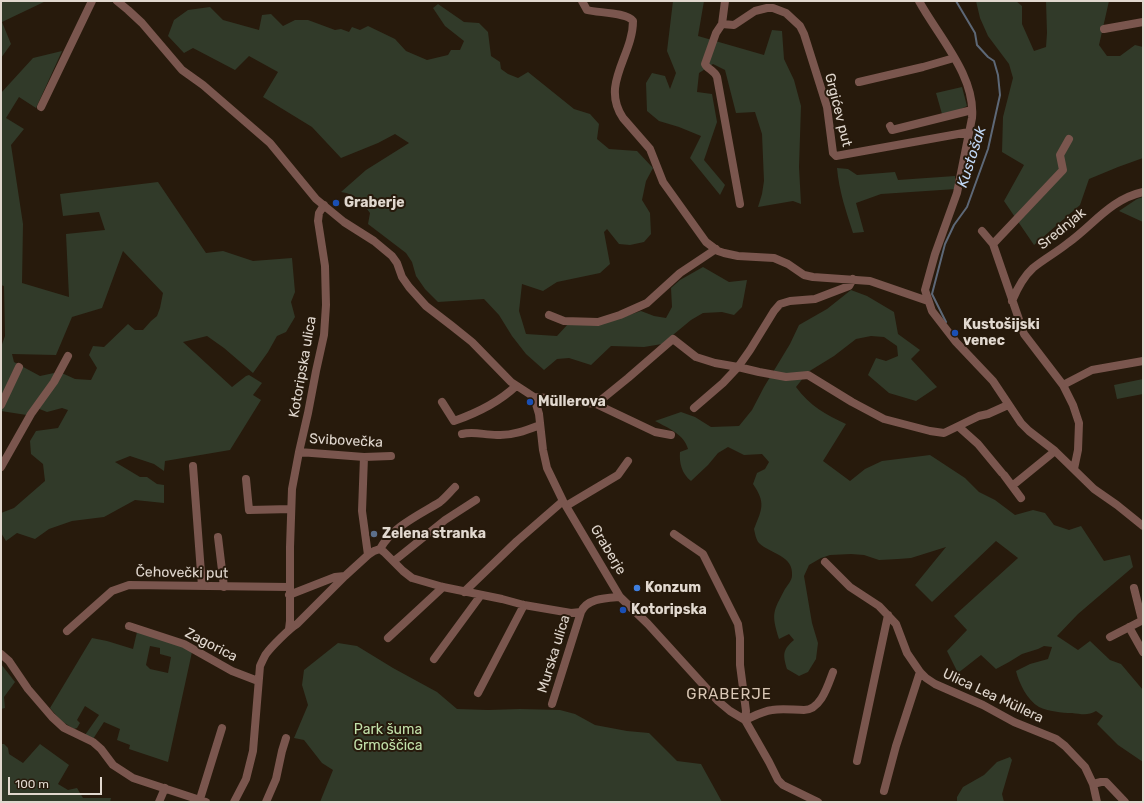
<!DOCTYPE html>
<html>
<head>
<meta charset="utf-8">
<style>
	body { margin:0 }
	#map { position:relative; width:1144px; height:803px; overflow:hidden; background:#271a0c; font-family:Rubik,sans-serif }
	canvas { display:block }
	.frame { position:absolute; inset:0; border:2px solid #e1d8cf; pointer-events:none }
	.scale { position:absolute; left:8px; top:777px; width:94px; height:18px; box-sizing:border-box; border:2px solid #e1d8cf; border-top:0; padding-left:5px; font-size:12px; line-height:14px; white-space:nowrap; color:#e1d8cf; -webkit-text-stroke:3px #271a0c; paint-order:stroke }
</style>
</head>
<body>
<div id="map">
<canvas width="1144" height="803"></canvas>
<div class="frame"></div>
<div class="scale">100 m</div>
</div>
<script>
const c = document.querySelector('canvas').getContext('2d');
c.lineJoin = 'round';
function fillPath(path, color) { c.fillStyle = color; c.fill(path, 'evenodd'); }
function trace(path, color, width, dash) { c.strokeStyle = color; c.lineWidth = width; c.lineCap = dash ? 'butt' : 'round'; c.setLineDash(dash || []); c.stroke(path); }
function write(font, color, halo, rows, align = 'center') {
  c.font = font + ' Rubik,sans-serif'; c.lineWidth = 4; c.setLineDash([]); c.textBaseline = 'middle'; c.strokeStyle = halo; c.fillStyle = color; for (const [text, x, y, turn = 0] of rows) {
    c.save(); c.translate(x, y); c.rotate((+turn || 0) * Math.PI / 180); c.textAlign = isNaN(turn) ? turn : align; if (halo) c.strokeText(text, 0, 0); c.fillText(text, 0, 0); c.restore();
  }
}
fillPath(new Path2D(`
	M1,1H46L2,22L11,44L1,58Z
	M673,1H704L698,36L764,55L772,30L782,31L784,59L794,80L801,106L799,167L801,204L793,201L758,207L762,194L764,181L762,134L755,112L736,113L725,70L713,64L699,73L697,92L712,94L717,122L704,160L725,185L720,195L690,158L701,136L679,127L659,121L647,111L646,83L652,73L665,76L670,89L676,73L667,51Z
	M976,1H1016L1022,6V24L1034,51L1046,47L1047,33L1046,1H1109L1099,45L1107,56H1120L1135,45L1143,47V158L1118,167L1089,179L1080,205L1034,245L1004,201L1024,165L1002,152L1003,117L1013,78L1009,64L988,36L980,18Z
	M438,4L464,22L479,23L488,32L491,56L500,62L501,69L508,74L518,78L528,72L574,109L590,114L599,124L597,139L609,149L637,151L653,168L646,181L642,200L650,213L651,234L644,242L630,245L619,244L607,229L604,232L610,264L600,273L557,282L543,291L522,284L519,311L526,334L557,336L568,324L599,325L641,311L654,316L666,318L672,307L671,288L680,280L703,267L729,282L747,280L742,307L734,315L722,312L703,313L691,320L662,344L644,347L611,346L591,365L569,358L557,359L544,370L526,354L512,336L499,315L484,299L438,302L425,289L416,276L412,262L406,253L368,224L370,213C362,202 356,194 341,192L366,170L409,143L395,134L378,143L341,158L312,127L263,97L278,72L249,56L235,70L193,48L184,53L168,36L174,20L188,10L210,7L223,20L259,30L262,15L271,14L283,26L295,20H308L335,30L341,29L349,32L352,27L360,30L368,26L395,39L406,51L427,60L448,55L451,50H460L464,41L445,26L433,8Z
	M62,51L36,108L19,97L6,118L24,129L11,145L23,224L22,283L69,297L66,234L105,230L99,212L63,216L60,194L158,182L206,253L223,251L253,261L292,258L295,292L291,302L295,317L286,332L277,336L268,352L253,373L224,348L207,336L183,342L232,387L246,376L249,375L262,383L253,395L261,400L230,450L165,461L164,471L154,464L130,456L115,462L140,477H147L157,484L164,485V503L135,500L104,517L72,521L49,529L35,539L17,533L6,541L1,533V513L14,508L45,481L43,464L31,454L30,441L36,431L58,428L68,410L62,408L47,412L37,408L33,416L1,411L2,395H1V347L5,336L4,286L1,285V93L33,58ZM123,251L163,293L160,308L157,316L151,321L143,330H135L128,324L104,347L93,346L89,355L97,368L91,380L75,379L64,374L54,373L40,376L14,362L12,354L56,355L72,317L102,308Z
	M962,87L967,106L955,112L942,114L936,93Z
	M837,168L848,169L857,175L895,172L898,180L955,176L956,189L881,194L856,203L864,232L853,233C846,211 839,191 837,168Z
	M1143,197V222L1119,211L1137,199Z
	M851,290L867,296L894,312L898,334L920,350L911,359L937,387L916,401L889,393L868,375L876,358L886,361L898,356L897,346L884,337L871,336L856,339L834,356L808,372L796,387C810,406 826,415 846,424L823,461L850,481L865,469L882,461L930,455L965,478L979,492L995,500L1015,515L1033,510L1045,513L1054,525L1069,530L1081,526L1104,561L1130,555L1133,567L1078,614L1057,636L1078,650L1090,641L1110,660L1121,664L1143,690V762L1118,745L1097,724L1103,716L1096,711C1088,716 1081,714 1072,713C1062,713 1048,711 1039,707C1027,700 1019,683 1016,671L1030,664L1048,659L1052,647L1044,646L1038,649L1022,654L1009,662L996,669L981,655L958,673L947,651L967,630L954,616L1018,558L996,541L932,602L915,585L946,547L911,558L898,559L879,560L864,555L851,554L830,555L821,558L809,565L804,576L812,623L818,643L816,659L808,672L799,676L787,669C783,655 782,650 794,640L789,634L779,639C771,613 773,612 785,589C787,586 792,580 792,576C794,555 770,554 759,543C756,540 755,533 754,529C762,509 766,503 753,484L757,473L765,469L769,462L762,454L744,455L728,447L718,453L708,465L691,481C682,474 679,463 680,452L688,449C684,434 668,428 655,421L681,412L695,417L711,427L739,426L752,410L764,387L790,344L799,325L827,309Z
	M1143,379V394L1117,399L1114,385Z
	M137,632L175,642L192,652L168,762L129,749L130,745L117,740L120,729L104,722L93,739L85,735L99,715L85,706L77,720L80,723L77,728L74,729L60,720L50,708L92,638L107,641L133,649ZM150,646L160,648V654L171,657L168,673L150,669L146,665Z
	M338,643L357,646L393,668L437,692L457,709L488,710L520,709L560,710L575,714L595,725L627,731L649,733L677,761L701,764L722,802H320L333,770L322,763L304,740L294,738L308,705L302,685L304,670Z
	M1,664L15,682L4,697L5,708L1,709Z
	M1,744H4L8,748L9,754L23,763L40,744L69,765L58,784L68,790L77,788L83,798H111L110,802H1Z
	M1010,757L1012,760L1002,794L1004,802H957V797L963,787L984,775L997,762Z`), '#313a29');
trace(new Path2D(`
	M946,322L932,294L945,244L954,225L967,207L988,149L1000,95L998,75L994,61L988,57L977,45L975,33L956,1`), '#5d6877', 2);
trace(new Path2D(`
	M117,1L128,10L142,23L182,70L203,85L270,143L316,199L344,222L374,241L392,256L397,263L402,277L409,287L426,306L452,326L472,342L511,382L534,397L539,414L543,450L547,468L563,501L620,597L648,624L718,701L730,711L745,720L769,762L778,780L783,785L818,802
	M582,1L587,10C598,13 626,12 633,21C633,56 600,84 623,118L650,149L663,182L706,242L718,251L724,253L738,256L774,258L788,264L804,275L813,277L870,281L928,301
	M725,1L722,24L716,33L705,64C707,69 714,70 717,77L740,204
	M919,1C938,36 976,76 972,118L957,193L935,254L925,290L932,311L956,342L993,381L1021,423L1029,431L1055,451L1094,489L1117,505L1143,526
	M722,24L734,25L755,11L767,8H773L786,13L800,26L804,34L827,107L833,153L836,156L969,132
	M1104,29L1143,22
	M859,82L923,67L954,58
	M41,107L92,1
	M890,126L892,130L972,110
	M982,231L993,244L1024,334L1063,385L1073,405L1079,423L1078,450L1074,469
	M993,244L1063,170L1060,155L1069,139
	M1012,301C1017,289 1023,277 1033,268C1044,259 1057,252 1068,243C1093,225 1111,199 1143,192
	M549,315L564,321L598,322L620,315L647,303L680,273L716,249
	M1063,385L1092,370L1143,361
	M534,397L548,398L596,404L655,432L671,435
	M442,402L454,421C477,413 498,403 516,386
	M596,404L628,378L673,339L696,357L715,363L738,367L750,350L774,311L780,304L790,301L815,299L849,286L853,279
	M1,405L19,367
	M694,408L723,383L738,367L759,372L786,377L808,375L852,402L884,419L930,431L944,433L979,416L988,414L1008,405
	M959,427L978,444L1002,473
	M462,434C474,431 484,435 497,435C512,436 527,430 540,425
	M299,452L364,457L391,456
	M364,457L362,511L368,555
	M193,466L202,586
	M1,467L31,414L54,382L68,356
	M1004,475L1021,498
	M246,479L249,510L291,509
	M1012,486L1055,451
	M566,506L618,475L628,461
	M674,534L703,554L738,624L740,638V665L746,711L745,720
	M218,537L224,587
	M380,549C392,527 419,515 440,502C445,498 450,492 455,487
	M394,561L445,520L476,500
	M825,562L850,587L879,606L896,624L907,653L920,672L926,678L935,684L983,705L1014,722L1056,739L1065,746L1085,767L1093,784L1097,802
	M1134,588L1142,620
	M464,592L517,541L563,501
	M289,595L335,577L345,576L368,555L374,551L380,549L384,552L403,571L412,578L443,587L502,599L524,605L571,613L581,612C587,598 607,598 620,597
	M129,626L184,644L232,671L258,681
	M1129,627L1143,652
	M289,629L290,621V547L292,489L299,452L308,413L316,371L324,335L326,305L325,266L318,221L319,213L324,205
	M67,631L112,591L129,585L289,587
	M1110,637L1143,620
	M388,638L443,587
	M1,654L9,661L28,689L52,717L64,728L93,742L101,749L113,765L133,778L206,802
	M434,659L481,595
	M478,693L524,605
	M552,704L581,612
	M745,720C754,716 763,711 772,710C783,708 793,710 804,710C821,710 828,685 833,672
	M857,761L888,615
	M1093,784L1101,782H1106L1125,802
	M884,791L896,746L920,672
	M200,799L222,728
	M159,802L165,788
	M234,802L246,779L253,751L260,666C262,662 264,657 266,654C271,647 290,628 297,624L345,576
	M266,802L276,779L282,751L286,738`), '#7a564e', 8);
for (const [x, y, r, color] of [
	[336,203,4,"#1a4fb4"],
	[955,333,4,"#1a4fb4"],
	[530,402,4,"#1a4fb4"],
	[374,534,4,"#5c6f8a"],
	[637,588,4,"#3f7fe0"],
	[623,610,4,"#1a4fb4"]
]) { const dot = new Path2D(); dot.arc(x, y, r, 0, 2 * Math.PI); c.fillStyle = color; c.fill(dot); trace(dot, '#271a0c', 1.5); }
write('14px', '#e1d8cf', '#271a0c', [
	["Grgićev put",838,110,76],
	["Srednjak",1062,229,-39],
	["Kotoripska ulica",303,367,-80],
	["Svibovečka",346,441,3],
	["Graberje",608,550,59],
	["Čehovečki put",182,573,1],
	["Zagorica",211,645,27],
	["Murska ulica",554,654,-73],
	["Ulica Lea Müllera",993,696,25]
]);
write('bold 14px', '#e1d8cf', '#271a0c', [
	["Graberje",344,203],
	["Kustošijski",963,325],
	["venec",963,341],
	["Müllerova",538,402],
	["Zelena stranka",382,534],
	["Konzum",645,588],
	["Kotoripska",631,610]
], 'left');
write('14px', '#c1e0a9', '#271a0c', [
	["Park šuma",388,730],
	["Grmoščica",388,746]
]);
write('italic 15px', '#c0d7f5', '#271a0c', [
	["Kustošak",972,157,-72]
]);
c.letterSpacing = '1px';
write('15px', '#d9c7b5', '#271a0c', [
	["GRABERJE",729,695]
]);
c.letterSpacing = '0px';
</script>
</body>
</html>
